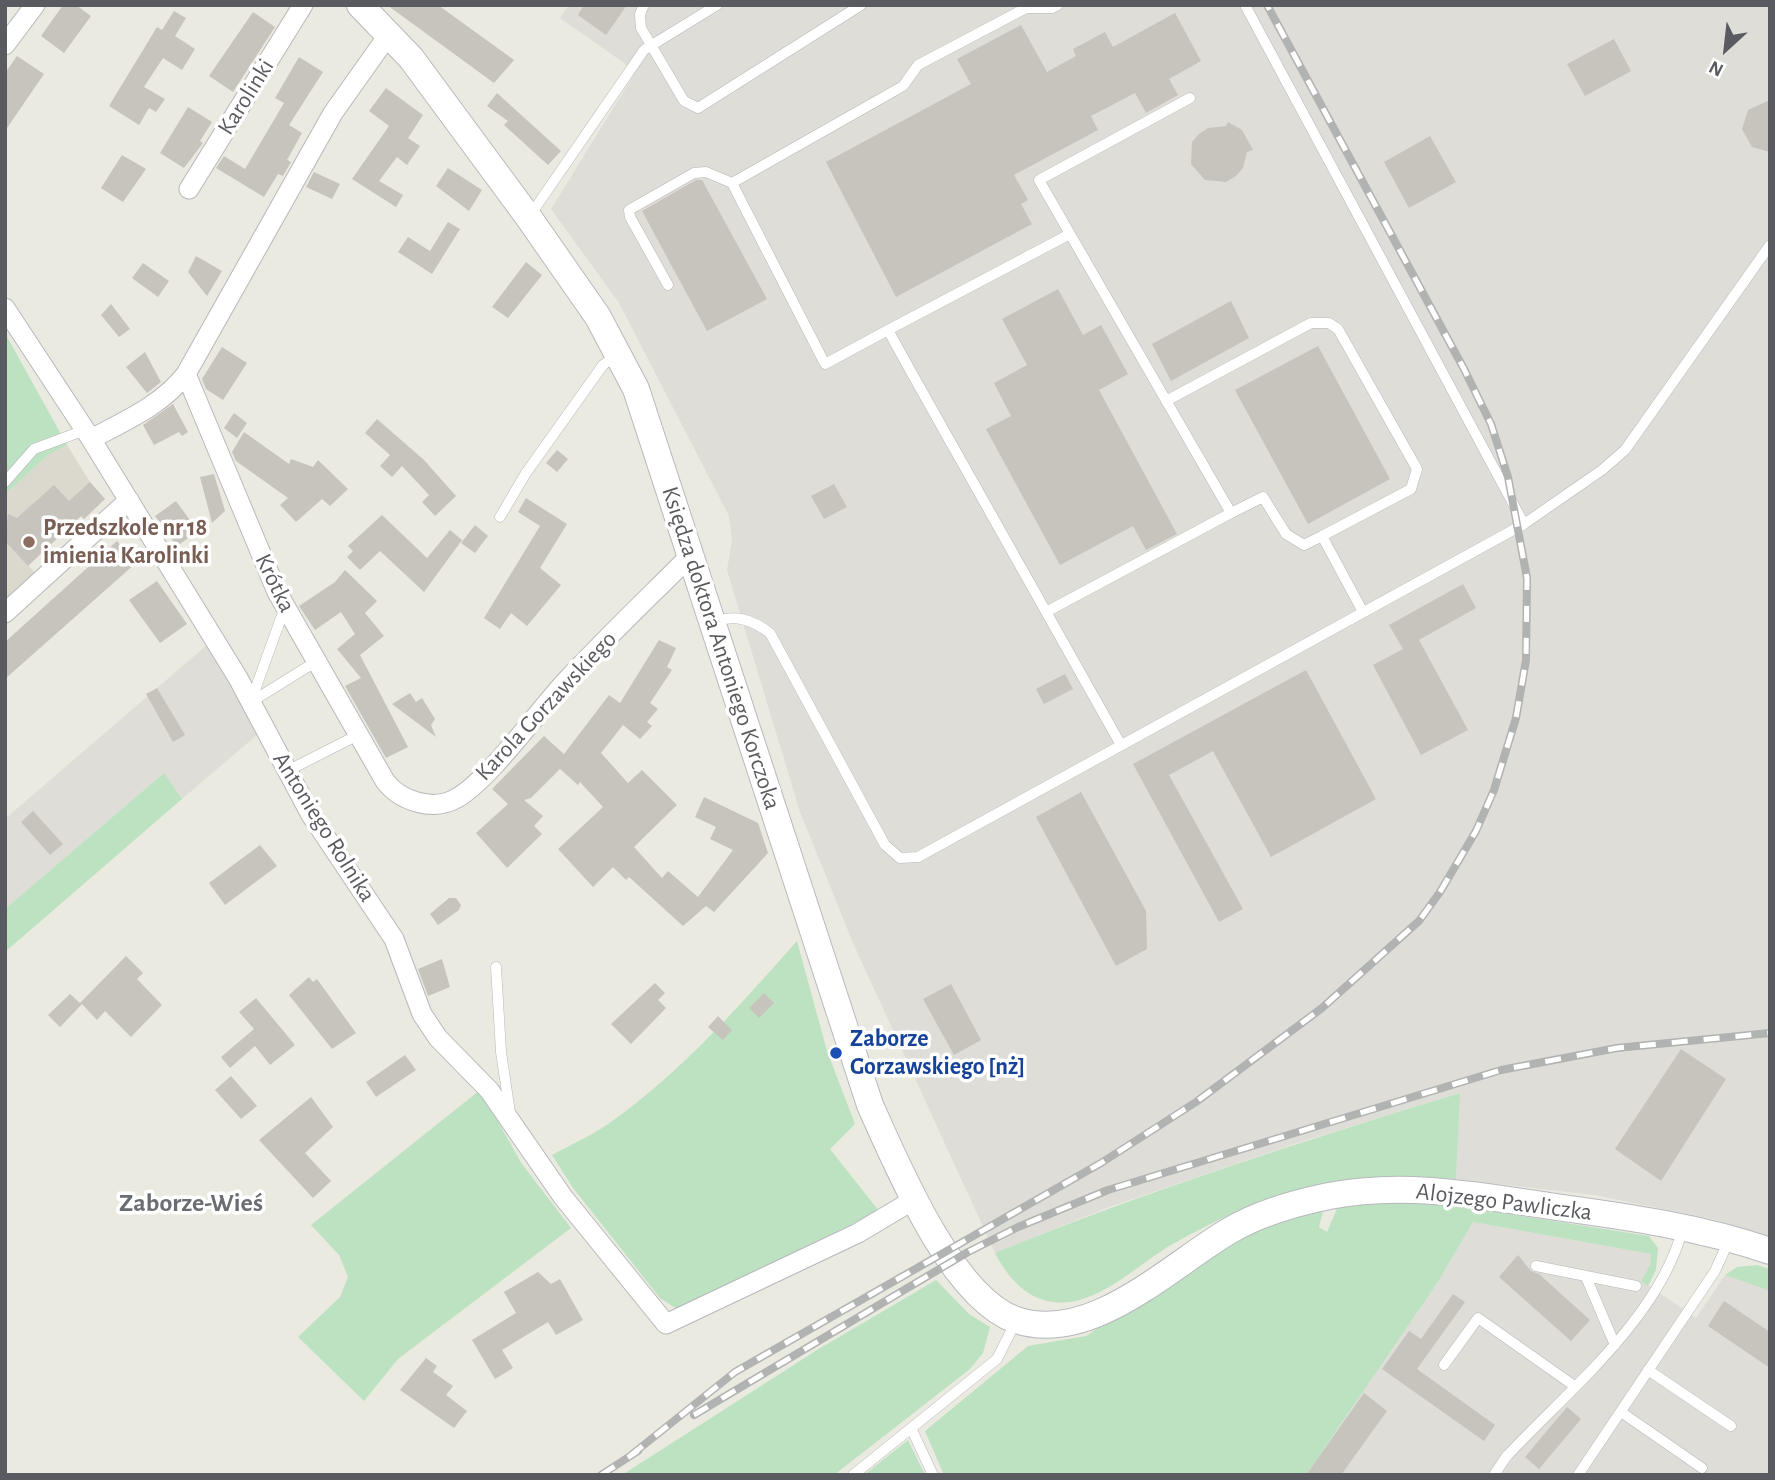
<!DOCTYPE html>
<html>
<head>
<meta charset="utf-8">
<style>
	body { margin:0 }
	#map { position:relative; width:1775px; height:1480px; overflow:hidden; background:#ebeae0; font-family:"Alegreya Sans",sans-serif }
	canvas { display:block }
	.frame { position:absolute; inset:0; border:7px solid #595b60; pointer-events:none }
	.north { position:absolute; left:1691px; top:14px; width:70px; height:70px; -webkit-text-stroke:5px #fff; paint-order:stroke; rotate:207deg; font-size:19px; font-weight:700; line-height:28px; text-align:center; color:#595b60 }
	.north::after { content:''; display:block; margin:auto; width:24px; height:32px; background:#595b60; clip-path:polygon(50% 0,100% 100%,50% 72%,0 100%) }
</style>
</head>
<body>
<div id="map">
<canvas width="1775" height="1480"></canvas>
<div class="frame"></div>
<div class="north">N</div>
</div>
<script>
const c = document.querySelector('canvas').getContext('2d');
c.lineJoin = 'round';
function fillPath(path, color) { c.fillStyle = color; c.fill(path, 'evenodd'); }
function trace(path, color, width, dash) { c.strokeStyle = color; c.lineWidth = width; c.lineCap = dash ? 'butt' : 'round'; c.setLineDash(dash || []); c.stroke(path); }
function write(font, color, halo, rows, align = 'center') {
  c.font = font + ' "Alegreya Sans",sans-serif'; c.lineWidth = 7; c.setLineDash([]); c.textBaseline = 'middle'; c.strokeStyle = halo; c.fillStyle = color; for (const [text, x, y, turn = 0] of rows) {
    c.save(); c.translate(x, y); c.rotate((+turn || 0) * Math.PI / 180); c.textAlign = isNaN(turn) ? turn : align; if (halo) c.strokeText(text, 0, 0); c.fillText(text, 0, 0); c.restore();
  }
}
fillPath(new Path2D(`
	M569,5H1770V1239L1713,1219L1594,1195L1456,1179L1459,1093L1294,1144L1109,1207L995,1253L853,943L800,812L727,570L732,540L729,516L619,303L551,209L633,76L624,63L560,18Z
	M207,645L258,734L182,799L163,774L5,909V819Z
	M1473,1222L1651,1254L1650,1265L1642,1281L1696,1318L1725,1275L1770,1291V1475H1306L1438,1282Z`), '#deddd8');
fillPath(new Path2D(`
	M67,445L90,482L105,499L84,519L81,516L28,565L36,574L5,602V495L48,455Z`), '#dbd9ce');
fillPath(new Path2D(`
	M5,333L67,445L48,455L7,493Z
	M164,773L182,799L5,952V909Z
	M797,941L827,1051L855,1124L830,1149L879,1211L677,1309L660,1298L573,1188L552,1155C570,1145 591,1136 608,1124C681,1073 739,1006 797,941Z
	M480,1090L522,1164L571,1228L398,1359L364,1401L298,1337L340,1297L348,1277L339,1255L311,1225Z
	M1460,1093L1456,1179C1342,1172 1270,1189 1171,1245C1141,1263 1109,1294 1075,1301C1036,1309 1011,1284 995,1253C1147,1191 1303,1141 1460,1093Z
	M1420,1200L1649,1236L1658,1248L1656,1270L1648,1286L1641,1281L1650,1265L1651,1254L1473,1222L1438,1282L1306,1475H944L925,1431L1028,1346L1086,1336L1197,1262L1247,1234L1296,1213L1324,1207L1319,1227L1327,1232L1339,1204Z
	M1757,1265L1770,1269V1291L1725,1275L1737,1267Z
	M936,1280L969,1314L990,1327L983,1353L970,1369L834,1475H622L817,1350Z
	M908,1440L925,1475H864Z`), '#bde2c1');
fillPath(new Path2D(`
	M63,5H76L91,16L64,53L41,36Z
	M387,5H438L514,60L494,83Z
	M584,5H627L606,35L578,15Z
	M174,11L186,18L175,36L195,49L182,70L163,58L144,87L165,99L156,112L149,108L139,125L109,106L157,27L162,30Z
	M253,12L275,27L233,92L209,76Z
	M1175,13L1201,61L1169,79L1178,95L1146,113L1135,93L1091,116L1098,130L1014,175L1028,200L1021,204L1032,224L896,297L826,162L971,84L957,59L1021,25L1047,72L1076,56L1073,49L1105,32L1113,47Z
	M1614,39L1631,71L1585,96L1567,64Z
	M17,56L44,74L5,131V73Z
	M299,57L323,72L289,125L302,133L287,160L291,162L283,176L278,174L264,197L216,168L224,156L245,169L284,103L275,98Z
	M386,88L423,115L408,138L420,146L407,165L397,157L379,181L403,195L396,207L352,179L389,126L369,111Z
	M497,93L561,151L548,165L504,125L508,121L487,106Z
	M1770,100V152L1752,147L1742,129L1748,110Z
	M188,107L212,122L200,141L203,143L184,168L160,153Z
	M1228,122L1242,130L1253,150L1247,152L1243,168L1236,176L1226,182L1205,180L1191,164L1192,142L1199,134L1208,128L1226,126Z
	M1430,136L1456,182L1409,208L1384,162Z
	M122,155L146,169L123,202L101,188Z
	M448,168L482,190L469,211L436,186Z
	M314,172L340,184L332,199L306,187Z
	M696,180H702L767,299L707,331L642,211Z
	M448,222L460,229L432,274L398,252L408,237L430,251Z
	M196,256L222,271L207,296L188,272Z
	M526,262L542,275L508,318L492,307Z
	M143,263L169,281L158,297L132,278Z
	M1058,289L1083,335L1101,325L1128,374L1099,390L1177,534L1146,550L1133,526L1060,565L986,429L1011,416L994,383L1027,365L1002,319Z
	M1231,301L1249,338L1171,381L1152,344Z
	M111,304L130,329L119,337L101,315Z
	M1318,346L1390,479L1308,524L1235,390Z
	M222,347L247,363L223,400L206,389L202,379Z
	M145,352L161,382L147,393L126,367Z
	M173,404L188,432L182,436L179,432L154,445L143,425Z
	M234,413L247,423L237,438L224,428Z
	M377,419L424,460L456,496L435,516L422,502L429,495L402,466L392,477L380,466L390,455L365,433Z
	M244,432L289,464L291,459L313,467L318,460L348,489L330,506L322,499L296,522L280,505L288,498L236,461L232,452Z
	M557,450L568,459L557,472L546,463Z
	M214,474L225,511L212,523L200,477Z
	M90,482L105,499L84,519L81,516L28,566L5,541L8,514L17,518L54,485L69,501Z
	M834,484L847,507L824,519L811,496Z
	M526,498L567,524L540,568L561,585L527,626L511,613L500,629L484,618L540,526L518,512Z
	M176,501L198,531L177,546L155,516Z
	M382,515L427,558L450,530L462,540L424,592L380,551L360,570L347,557L353,551L348,546Z
	M475,525L488,536L475,553L461,543Z
	M117,541L136,563L5,679V642Z
	M345,570L377,601L365,613L384,636L360,655L408,747L386,758L345,686L361,678L337,649L355,634L341,612L315,630L299,606L335,582Z
	M157,581L187,624L160,643L129,600Z
	M1463,584L1476,608L1419,640L1468,730L1421,755L1373,665L1403,649L1389,625Z
	M659,640L676,648L667,667L672,670L650,703L658,709L647,722L652,726L640,739L623,725L601,753L628,783L642,770L677,805L634,847L662,878L668,871L698,897L733,850L710,839L716,827L695,817L704,797L758,823L768,853L714,912L706,906L683,926L629,877L626,880L613,867L593,887L558,849L603,807L580,782L578,785L560,769L531,798L524,800L543,816L534,826L542,834L507,868L476,833L508,804L492,789L544,736L564,754L609,695L620,703Z
	M1306,670L1376,799L1271,857L1213,751L1169,775L1243,909L1219,922L1133,764Z
	M1065,674L1073,689L1044,704L1036,689Z
	M157,688L185,735L173,742L146,694Z
	M410,693L416,702L422,698L435,719L431,725L436,737L392,704Z
	M1081,792L1146,911L1147,949L1116,966L1036,817Z
	M33,811L63,844L50,855L21,822Z
	M260,845L277,866L225,905L209,883Z
	M449,898H456L461,905L459,910L438,925L430,914Z
	M126,956L143,973L137,979L162,1005L131,1037L105,1011L97,1020L82,1004L60,1027L48,1015L70,994L80,1003Z
	M442,959L450,987L428,996L418,969Z
	M309,977L313,982L317,979L356,1033L332,1049L289,995Z
	M655,983L665,993L658,1000L666,1008L631,1044L611,1024Z
	M951,984L981,1040L954,1055L923,999Z
	M764,993L774,1003L759,1018L749,1008Z
	M256,998L295,1045L270,1065L255,1046L230,1068L221,1057L254,1029L239,1012Z
	M718,1016L732,1030L723,1040L708,1027Z
	M1681,1049L1726,1079L1661,1181L1615,1149Z
	M405,1055L416,1070L376,1097L366,1082Z
	M231,1076L257,1106L241,1119L215,1090Z
	M311,1097L333,1127L305,1153L331,1181L313,1198L259,1140Z
	M1518,1255L1531,1271L1539,1274L1590,1320L1571,1341L1499,1277Z
	M538,1272L551,1284L560,1279L583,1320L556,1335L548,1322L502,1350L513,1368L495,1379L472,1340L516,1313L504,1292Z
	M1453,1294L1465,1302L1417,1369L1495,1425L1484,1441L1382,1369L1409,1331L1421,1339Z
	M1724,1301L1770,1332V1368L1708,1326Z
	M426,1358L437,1366L433,1372L453,1386L446,1395L467,1411L454,1428L400,1390Z
	M1364,1393L1387,1411L1341,1475H1306Z
	M1567,1407L1581,1419L1539,1469L1525,1457Z`), '#c6c4bd');
const lane = new Path2D(`
	M644,5L640,14L641,28L684,101L698,108L861,5
	M1245,5L1524,524L1602,470L1625,450L1770,245
	M529,217L644,50L717,5
	M1070,234L1039,180L1190,98
	M668,285L630,217L629,210L694,173L706,172L732,183
	M888,330L825,364L732,183L903,86L918,65L1026,8H1052L1058,5
	M1166,401L1311,323H1329L1338,329L1417,469L1411,489L1322,536L1363,612
	M5,482L34,449L85,430
	M1231,513L1263,497L1286,534L1304,545L1322,536
	M500,517L526,473L603,365L615,356
	M1046,612L1231,513L1070,234L888,330L910,370L1121,745
	M713,621C737,615 751,619 770,633L885,845L900,858L918,857L1524,524
	M251,701L285,607
	M251,702L317,661
	M287,771L358,735
	M496,967L501,1052L510,1113
	M1536,1266L1636,1286
	M1586,1277L1615,1345
	M1444,1365L1478,1318L1573,1385
	M1648,1370L1731,1426
	M1621,1412L1702,1468
	M912,1430L933,1475
	M853,1475L997,1359L1016,1321
	M1494,1475L1506,1457C1568,1390 1659,1319 1683,1228
	M1578,1475L1715,1271L1729,1240`);
const street = new Path2D(`
	M5,45L35,5
	M189,189L303,5
	M5,308L91,439L238,678L311,815L394,939L422,1014L438,1038L489,1090L563,1197L666,1324L858,1233L915,1199
	M186,374L277,592L385,781C400,801 433,812 457,798C490,779 538,711 566,681C606,638 649,597 691,555
	M91,439C125,421 162,405 186,374L333,113L389,34
	M5,613L129,500`);
const secondary = new Path2D(`
	M360,5L411,58L529,218L598,317L636,389L870,1105C897,1165 952,1298 1016,1320C1091,1345 1168,1267 1229,1231C1259,1213 1295,1203 1329,1196C1404,1181 1482,1196 1556,1207C1629,1217 1700,1227 1770,1251`);
trace(lane, '#b6b7bc', 11);
trace(street, '#b6b7bc', 21);
trace(secondary, '#b6b8be', 28);
trace(lane, '#fff', 10);
trace(street, '#fff', 19);
trace(secondary, '#fff', 26);
const rail = new Path2D(`
	M694,1415L968,1252L1018,1227L1108,1190L1501,1070L1617,1048L1770,1033
	M630,1456L735,1372L1101,1163L1196,1102L1322,1008L1419,921L1440,892L1476,831L1494,790L1516,718L1526,660L1527,578L1508,477L1491,424L1464,369L1267,5
	M601,1475L638,1451`);
trace(rail, '#b1b2b2', 8);
trace(rail, '#fff', 5, [16]);
for (const [x, y, r, color] of [
	[29,542,7,"#8d6e63"],
	[836,1053,7,"#1a4fb4"]
]) { const dot = new Path2D(); dot.arc(x, y, r, 0, 2 * Math.PI); c.fillStyle = color; c.fill(dot); trace(dot, '#fff', 2.5); }
write('24px', '#595b60', '#fff', [
	["Karolinki",246,97,-58],
	["Krótka",275,583,64],
	["Księdza doktora Antoniego Korczoka",721,648,72],
	["Karola Gorzawskiego",546,706,-47],
	["Antoniego Rolnika",324,827,58],
	["Alojzego Pawliczka",1504,1202,7]
]);
write('bold 24px', '#785e54', '#fff', [
	["Przedszkole nr 18",43,528],
	["imienia Karolinki",43,556]
], 'left');
write('bold 24px', '#164399', '#fff', [
	["Zaborze",850,1039],
	["Gorzawskiego [nż]",850,1067]
], 'left');
write('bold 26px', '#6a6d72', '#fff', [
	["Zaborze-Wieś",191,1203]
]);
</script>
</body>
</html>
